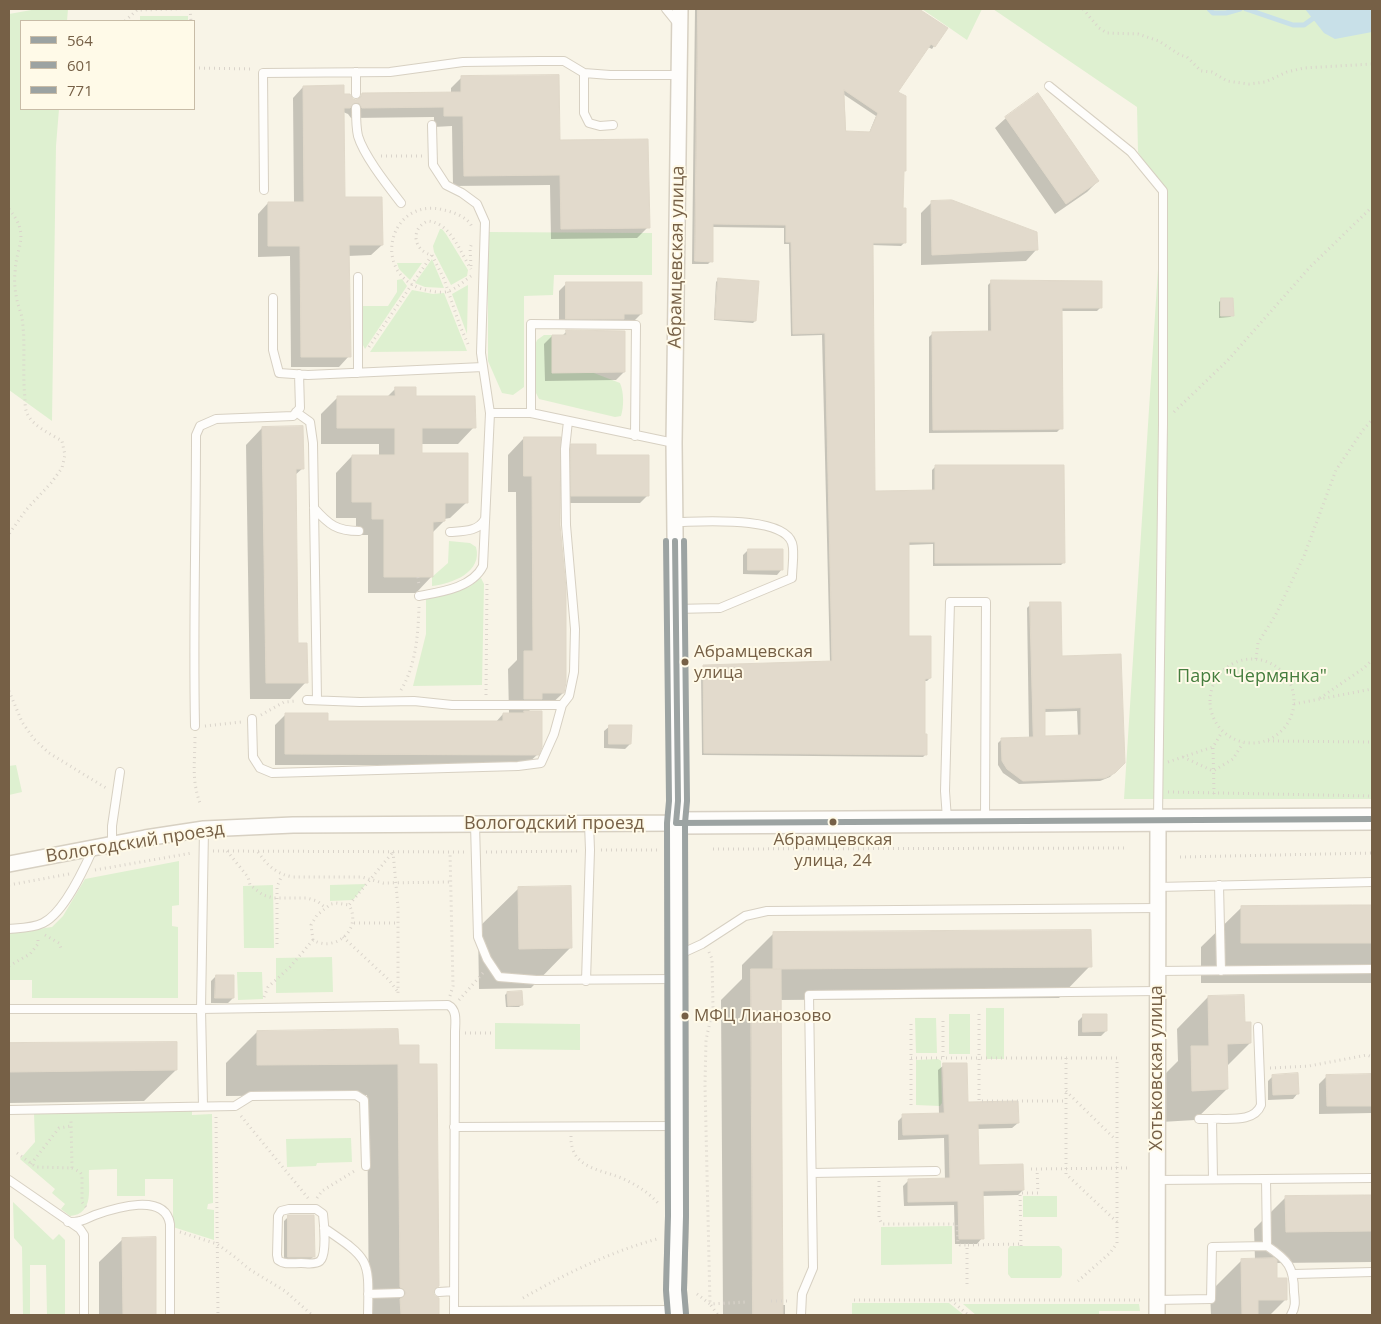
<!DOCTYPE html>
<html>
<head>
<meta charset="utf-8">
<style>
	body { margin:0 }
	#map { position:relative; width:1381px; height:1324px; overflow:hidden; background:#f8f4e7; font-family:"Open Sans",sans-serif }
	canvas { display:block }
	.frame { position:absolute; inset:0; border:10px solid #766046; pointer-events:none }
	.legend { position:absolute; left:20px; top:20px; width:175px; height:90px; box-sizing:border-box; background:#fffae8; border:1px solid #c8bca7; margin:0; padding:6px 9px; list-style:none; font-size:15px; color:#766046 }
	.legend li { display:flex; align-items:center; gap:10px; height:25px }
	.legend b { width:25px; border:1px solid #c8bca7 }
</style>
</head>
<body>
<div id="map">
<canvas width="1381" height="1324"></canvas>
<div class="frame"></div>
<ul class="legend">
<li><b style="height:6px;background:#9ca3a2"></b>564</li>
<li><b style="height:6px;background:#9ca3a2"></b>601</li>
<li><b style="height:6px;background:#9ca3a2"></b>771</li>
</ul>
</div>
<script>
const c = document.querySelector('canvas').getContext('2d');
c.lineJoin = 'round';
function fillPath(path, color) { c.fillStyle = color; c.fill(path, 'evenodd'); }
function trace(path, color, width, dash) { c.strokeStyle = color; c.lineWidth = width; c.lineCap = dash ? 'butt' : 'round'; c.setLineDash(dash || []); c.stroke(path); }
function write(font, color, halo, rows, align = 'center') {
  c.font = font + ' "Open Sans",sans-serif'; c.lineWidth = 4; c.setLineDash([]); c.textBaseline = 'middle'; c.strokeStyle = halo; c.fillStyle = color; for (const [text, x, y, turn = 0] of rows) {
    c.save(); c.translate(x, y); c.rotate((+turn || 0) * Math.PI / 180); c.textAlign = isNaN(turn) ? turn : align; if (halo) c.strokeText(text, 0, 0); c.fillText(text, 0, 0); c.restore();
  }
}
fillPath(new Path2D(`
	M37,9H68L67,21H21V109H59L56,146L52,421L9,390V14Z
	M922,9H982L967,40Z
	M993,9H1372V799H1124L1163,191L1138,152L1137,107Z
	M140,16H188V21H140Z
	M440,229H442L446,234L468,270L467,276L451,285L434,252L433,246Z
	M488,232L652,233V275H554L553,295L524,296V387L513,395L502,393L488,361Z
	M432,259L444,288L425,287L415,283Z
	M397,263H422L410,280L399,269Z
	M402,279L407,286L365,349L363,345L362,306H388L397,292V280Z
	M468,285L467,334L452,294Z
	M412,290L433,294L444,293L467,351L370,352Z
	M544,335H552L553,373H594L620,383C624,392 624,407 621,416L615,417L539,399L536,393L535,345L537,340Z
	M449,541L470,543L476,547C483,572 452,584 432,586V577L448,563Z
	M481,578L484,584L482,685L413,686L426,634V599L469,587Z
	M16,765L22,792L9,795V766Z
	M179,861V905L172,906V926L178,927V998H32V980H9V933L52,927L63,916L85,879Z
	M366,884L353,900L330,901V885Z
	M273,885L274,948H244L243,886Z
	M332,957L333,992L276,993V958Z
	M237,972H262L263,999L238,1000Z
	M986,1008H1004V1059H986Z
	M949,1014H970V1054H949Z
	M915,1018H936L937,1053H916Z
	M495,1023L580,1024V1050L495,1049Z
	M916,1060L938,1059L941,1061L942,1103L940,1106L916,1105Z
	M192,1111V1115L212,1114L213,1203L208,1204L207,1209L214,1210V1240L173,1227V1179H145V1196H117V1169L89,1170C88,1187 95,1214 70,1216L61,1209L65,1204L52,1193L55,1189L20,1159L35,1142L34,1113Z
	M351,1138L352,1162L317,1163L316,1166L287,1167L286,1139Z
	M1023,1196H1057V1217H1023Z
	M13,1202L53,1240L59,1234L65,1240V1315H47L46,1265H30V1315H23L22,1247L14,1238Z
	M952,1226V1264L881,1265V1227Z
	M1010,1246H1059L1062,1249V1275L1060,1278H1011L1008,1274V1249Z
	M852,1303H949L964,1315H852Z
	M963,1304H1139L1140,1311H1099V1315H976Z`), '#def0d0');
fillPath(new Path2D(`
	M1305,9H1372V32L1335,39L1324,33Z`), '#c8e0e8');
fillPath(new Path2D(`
	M695,9H917L946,28L932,49L928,47L896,93L905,170L902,173V209L904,243L901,246L871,245L874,493L932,492V470L935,467L1064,562L1061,565L933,566V544L907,545L908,637L930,678L927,681H924V735L926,754L923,757L702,755L701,669L704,666L830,663L822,335L791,336L789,244H784V228L712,227L711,261L708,264H692ZM843,94L876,116L869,133L845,132Z
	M462,77L558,141L648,227L637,238L551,239L550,185L453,186L452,126L434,127V117L351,118L348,114L343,112L344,198L382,245L371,255L348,256L349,356L339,367H291L290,256L258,257V214L268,203H294L293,98L303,87L343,95L356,101L362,95L451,94V88Z
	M1006,118L1098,181L1087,192L1055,214L995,128Z
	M932,202L1036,250L1026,261L921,265V213Z
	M718,280L755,321L753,323L714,320L716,282Z
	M991,282L1101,307L1097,311H1061V428L1057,432L929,433V337L933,333H988V285Z
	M567,283L641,314L633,322L559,326V291Z
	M1221,300L1233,315L1230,317L1219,318V302Z
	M567,331L624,372L616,380L545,381L544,344L552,336H562Z
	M396,388L474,427L458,444H421V454L467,502L450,518L444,519V521L432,533V576L416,593H368V535H356V518H336V473L352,456H379V444H321V414L338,397H387Z
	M262,428L303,468L294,476L297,645L306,682L290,699H250L246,445Z
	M524,438L559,525L563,693L546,709H531L528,712L538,754L526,765H275V725L286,714L326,723H495L503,714H509L508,669L517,660L516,492H508V455Z
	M572,445L595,456L648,495L640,503H564V454Z
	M748,550L782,569L777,575L743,574V555Z
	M1031,604L1061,657L1124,762L1110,777L1100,781L1019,784L1003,773L998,765V743L1002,739L1029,738L1027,608ZM1077,711L1078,737L1044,738V712Z
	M610,726L630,744L625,749L604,748V731Z
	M519,888L571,947L531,988L479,989L478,928Z
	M1372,906V983H1201V947L1242,907Z
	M774,933L1090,966L1059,998L780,1000L782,1305H785V1315H723L721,1000L742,979V965Z
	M216,976L233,998L228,1003H211V981Z
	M507,993L522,1004L519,1007H506L505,995Z
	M1208,997L1244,1023L1250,1043L1226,1067L1227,1089L1195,1120L1161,1122L1160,1079L1178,1061L1177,1029Z
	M1083,1016L1106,1031L1101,1036H1078V1021Z
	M257,1032L397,1046L433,1291L434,1296L438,1298V1315H369L367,1095L226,1096V1063Z
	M176,1043V1070L144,1101L9,1103V1045Z
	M944,1065L966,1103L1018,1123L1012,1128L977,1129L978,1167L1023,1190L1018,1195L982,1196V1238L977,1244H955L954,1205L904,1206L903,1186L908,1181L945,1180L944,1138L898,1140V1121L903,1116L939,1115L938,1070Z
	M1372,1075V1113L1319,1114V1084L1327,1076Z
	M1273,1076L1298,1093L1293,1099L1268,1100V1081Z
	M1286,1197H1372V1262L1276,1263V1280L1286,1299L1270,1315H1211L1210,1292L1242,1260H1255L1254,1229Z
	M289,1216L313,1257L308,1262H284V1221Z
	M123,1239H154L155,1315H99V1262Z`), '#0003');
trace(new Path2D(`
	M1209,9L1213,13H1226L1240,9
	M1246,9L1293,25H1304L1326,9`), '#c8e0e8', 5);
const building = new Path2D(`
	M698,9H919L948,28L935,47L931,44L898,92L906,96V171H904L903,208H906V243H873L875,491L935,490V465H1064L1065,563H935V542H909V636H931V678L925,679V734H927V755L704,753L703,665L832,661L825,333L793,334L791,242H786V225L713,224V262L695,261ZM844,90L878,113L870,132L846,131Z
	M559,75L560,140L648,139L650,228L561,229L560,175L464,176L463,116H444V107L362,108L359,103H354L350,108H344L345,197H382L383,245H349L351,357H301L300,246H268V202H304L303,86L344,85V94H350L353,99L356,100L361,97L362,93L461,92V76Z
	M1038,93L1099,181L1066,204L1005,117Z
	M952,200L1037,232L1038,250L932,255L931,201Z
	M718,278L759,281L756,321L715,319Z
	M991,280L1102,281V308H1062L1063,429L933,430L932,332L991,331Z
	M566,282H642V314H624V319H566Z
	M1221,298H1233L1234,316H1221Z
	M566,330L625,331V372L552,373V335H566Z
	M395,387H416V396H475L476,428H422V453H468V503H445V521L433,522V577H384V519H372V502H352V455H395V428H337V396H395Z
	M303,426L304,469H296L298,643H307L308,683H266L262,427Z
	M524,437H561L560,525L566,588V682L564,693H542V699H524V651H533L532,476H524Z
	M571,444H596V455H649V496H571Z
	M748,549H783V570H748Z
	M1030,602H1061L1062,656L1121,654L1125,763L1115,773L1105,778L1023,781L1007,769L1002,761L1001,738L1033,737ZM1081,708V735L1045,736V709Z
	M524,711H542V747L539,755L285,754V713H328V721H503V713H524Z
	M609,725H632L631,744H609Z
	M571,886L572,948L519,949L518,887Z
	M1353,905H1372V943H1241V906Z
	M1091,930L1092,967L773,969V932Z
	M751,969H781L783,1315H753Z
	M216,975H234V998H215Z
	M522,991L523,1005L508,1006L507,992Z
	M1244,995L1245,1022H1251V1043L1227,1044L1228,1089L1192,1091L1191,1046H1209L1208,996Z
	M1083,1014H1107V1031L1083,1032Z
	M398,1029L399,1045H419V1064H437L439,1286L436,1288L433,1292L435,1296L439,1298V1315H401L400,1299L403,1297L406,1293L404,1290L400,1287L398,1064L257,1065V1031Z
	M177,1042V1070L9,1072V1043Z
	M943,1063H967L968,1102L1018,1101L1019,1123L978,1124L979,1165L1023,1164L1024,1190L983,1191L984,1239H959L958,1201L908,1202V1179L950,1178L949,1134L903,1135L902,1114L944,1113Z
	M1298,1073L1299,1094L1273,1095L1272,1075Z
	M1372,1074V1106H1327L1326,1075Z
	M1365,1195H1372V1231L1286,1232L1285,1196Z
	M288,1215H314L315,1257H288Z
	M156,1237V1315H123L122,1238Z
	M1275,1258L1277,1260V1278H1287V1300H1258V1315H1242L1241,1259Z`);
fillPath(building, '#e2dacc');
trace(building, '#e0d8c9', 1);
const lane = new Path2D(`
	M666,9L679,25
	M584,73V113L589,123L600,126L613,125
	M1049,86L1131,152L1163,191V423L1158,818
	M356,94V72
	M356,108C356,117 356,127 358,136C364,156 388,186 401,203
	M432,125L433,165L446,185L462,193L477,204L485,222L481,353L490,413H531L674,443
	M264,190L263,73L390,72L463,62L540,61H564L584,73L610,75H680
	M358,277V373
	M273,298V350L279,373L308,375L483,367
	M296,412L310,422L313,443L317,700
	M531,413V324L636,325L635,436
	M314,508C329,525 337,531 359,531
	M675,522C699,522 783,515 792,543C795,552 792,567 792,578L720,608L675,609
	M450,532C463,531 478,532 485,519
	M419,596C441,592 472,588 483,566L490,413
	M307,700L360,702L414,701L452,705H562
	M252,719L253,757L260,768L272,773L518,766L541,763L554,734L562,705L569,696L574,672L575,629L566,525L565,449L568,421
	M195,726C193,629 196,532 196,435L200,426L216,419L293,416L300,408L299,374
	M947,819L945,791L950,602H986L985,819
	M475,824L478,937L487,959L499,977L536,980L676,979
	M112,845V826L120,772
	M1219,885L1221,971
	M1158,887L1372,882
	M9,929C20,928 33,928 43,923C64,913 84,869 93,849
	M678,955L702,944L745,916L767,911L1158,908
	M1157,971L1372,969
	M586,981L590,850L589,823
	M9,1009H201L448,1005C458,1010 455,1023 455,1033L454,1315
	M203,1106L201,1009L204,829
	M9,1110L235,1106L251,1096L356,1095L364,1100L366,1166
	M1199,1119H1212
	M454,1127L675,1126
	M812,1173L936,1171
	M1213,1179L1212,1119C1228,1118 1254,1123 1261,1105L1258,1027
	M9,1180L80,1229L84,1235V1315
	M1157,1180L1372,1178
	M289,1209H316L323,1214C324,1223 327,1255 320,1261C315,1265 307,1263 301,1263C293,1263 284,1265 278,1260L277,1255L278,1216L281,1211Z
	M68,1222C72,1222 76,1222 80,1221C85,1220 90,1217 95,1215C115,1208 165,1192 170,1224V1315
	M324,1228C371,1260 369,1259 368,1315
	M1267,1246C1288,1260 1294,1267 1294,1292C1295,1301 1296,1307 1291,1315
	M1294,1274L1372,1272
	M439,1292L454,1291
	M368,1294L400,1293
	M1157,1300L1211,1299L1212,1247L1267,1246L1266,1179
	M454,1311L675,1310
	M801,1315L802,1294L813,1268L809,995L1157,991`);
const street = new Path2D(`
	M9,864L145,838L204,829L293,825L676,823L678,801L674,443L680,9
	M1157,1315L1158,820`);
const secondary = new Path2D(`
	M677,1315L675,1290L677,1216L676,823L1372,819`);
trace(lane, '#d7d0c2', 10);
trace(street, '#d7d0c2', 18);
trace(secondary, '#d8d1c4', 24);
trace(new Path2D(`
	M190,9L191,21
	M1083,9L1099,28L1107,33L1138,34L1159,41L1180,55L1187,57L1201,71L1212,72L1227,81L1249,84L1265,82L1287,72L1304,68L1372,64
	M125,21L137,10L181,9
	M194,68L253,69
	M381,156H422
	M9,209C31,236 16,245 15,273C14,282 15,291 17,300C18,306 21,312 22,318C26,345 22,371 25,398C25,403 25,409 27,413C32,426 51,434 62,441L65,455L62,468L51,483L26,510L9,534
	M471,266L470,248L472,243
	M471,276C464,281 457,288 449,291C442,294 430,291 422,289C370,272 390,196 444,210C453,212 468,217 472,227
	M468,344L460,326L444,279L432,255C413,251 410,228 428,221C451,223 460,252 471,269
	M369,347L432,255
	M1174,412L1227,361L1310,267L1372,207
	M418,577L419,586
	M1210 701a42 42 0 1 1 84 0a42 42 0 1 1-84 0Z
	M1256,659L1258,643L1275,616L1304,556L1336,470L1363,430L1372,420
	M401,690C416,665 418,635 419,607
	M9,691L22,722L34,739L49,753L106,788
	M486,695L487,581
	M1320,698L1364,668L1372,660
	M1294,704L1372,689
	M261,715L284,702L297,701
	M205,726L241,722
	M195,737C195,764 191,780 201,806
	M1268,741L1372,742
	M1183,757L1213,771L1233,759L1243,743
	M1168,762L1213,747
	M1168,792L1372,796
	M1214,794L1213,747L1222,732
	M713,849L1128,848
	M601,850H658
	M213,851L465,852
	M227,851L248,877L250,885L263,895L273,898H307L317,901L326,908
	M258,852C267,865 276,874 293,877H362L383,883L451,882
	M393,852L398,907V996
	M486,852L580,851
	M1180,857L1372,853
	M95,870L192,853
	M9,885L69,874
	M354,923H398
	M45,935L59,943L62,951
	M343,937L389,980L398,992
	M313,940L311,925L317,915L331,904L336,903L349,905
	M277,944V887L282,875
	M709,952L712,959L713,1008L706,1040L705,1085L710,1304L718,1315
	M9,966L30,954L38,944V937
	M450,996L453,986L450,852
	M264,997L268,987L290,967L313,940C335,953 363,929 349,905L393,852
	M459,1000L483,973
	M979,1014V1101H1065
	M943,1021V1058
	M911,1024V1105
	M465,1033H495
	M911,1058H1117V1243L1110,1253L1078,1281
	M1066,1058V1174L1117,1222
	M1270,1068L1309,1066L1367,1055L1372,1057
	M1066,1091L1116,1140
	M241,1116L308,1198
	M216,1117L218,1315
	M571,1136C570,1170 603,1169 626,1180C638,1186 649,1193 658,1203
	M17,1153L36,1167L72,1168L71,1120
	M31,1164L59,1128L71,1126
	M72,1168L80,1172L82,1175V1202L86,1207
	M1031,1169L1128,1168
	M879,1181V1218L882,1224H957L958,1243L960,1245H967
	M317,1198L322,1191L356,1170
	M180,1232L217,1244L235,1257L249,1269L285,1291L312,1315
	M1021,1246L1020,1193H1038L1037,1169
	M967,1284V1245L1021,1244
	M697,1294L710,1304L746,1302
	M523,1298C565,1274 610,1252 657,1239
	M854,1300H1143
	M951,1300L968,1315
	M771,1301H791`), '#dad4cb', 3, [1, 4]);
trace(lane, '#fefdfb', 8);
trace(street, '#fefdfb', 15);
trace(secondary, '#fefdfb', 21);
trace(new Path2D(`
	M675,541L678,801L676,823
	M676,823L1372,819`), '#9ca3a2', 6);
trace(new Path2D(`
	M666,541L669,801L667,823L668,1216L666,1290L668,1315`), '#9ca3a2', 6);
trace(new Path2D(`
	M684,541L687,801L685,823L686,1216L684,1290L686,1314`), '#9ca3a2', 6);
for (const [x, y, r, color] of [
	[685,662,4.5,"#766046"],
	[833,822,4.5,"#766046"],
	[685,1016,4.5,"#766046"]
]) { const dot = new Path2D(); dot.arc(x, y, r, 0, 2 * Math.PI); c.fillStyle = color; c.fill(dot); trace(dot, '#fffae8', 2); }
write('17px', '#766046', '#fffae8', [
	["Абрамцевская",694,652],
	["улица",694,673],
	["Абрамцевская",833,840,"center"],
	["улица, 24",833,861,"center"],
	["МФЦ Лианозово",694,1016]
], 'left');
write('18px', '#766046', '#fffae8', [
	["Абрамцевская улица",677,257,-89],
	["Вологодский проезд",554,824],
	["Вологодский проезд",135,843,-9],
	["Хотьковская улица",1157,1068,-90]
]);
write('18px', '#447d3d', '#fffae8', [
	["Парк \"Чермянка\"",1252,677]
]);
</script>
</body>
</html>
